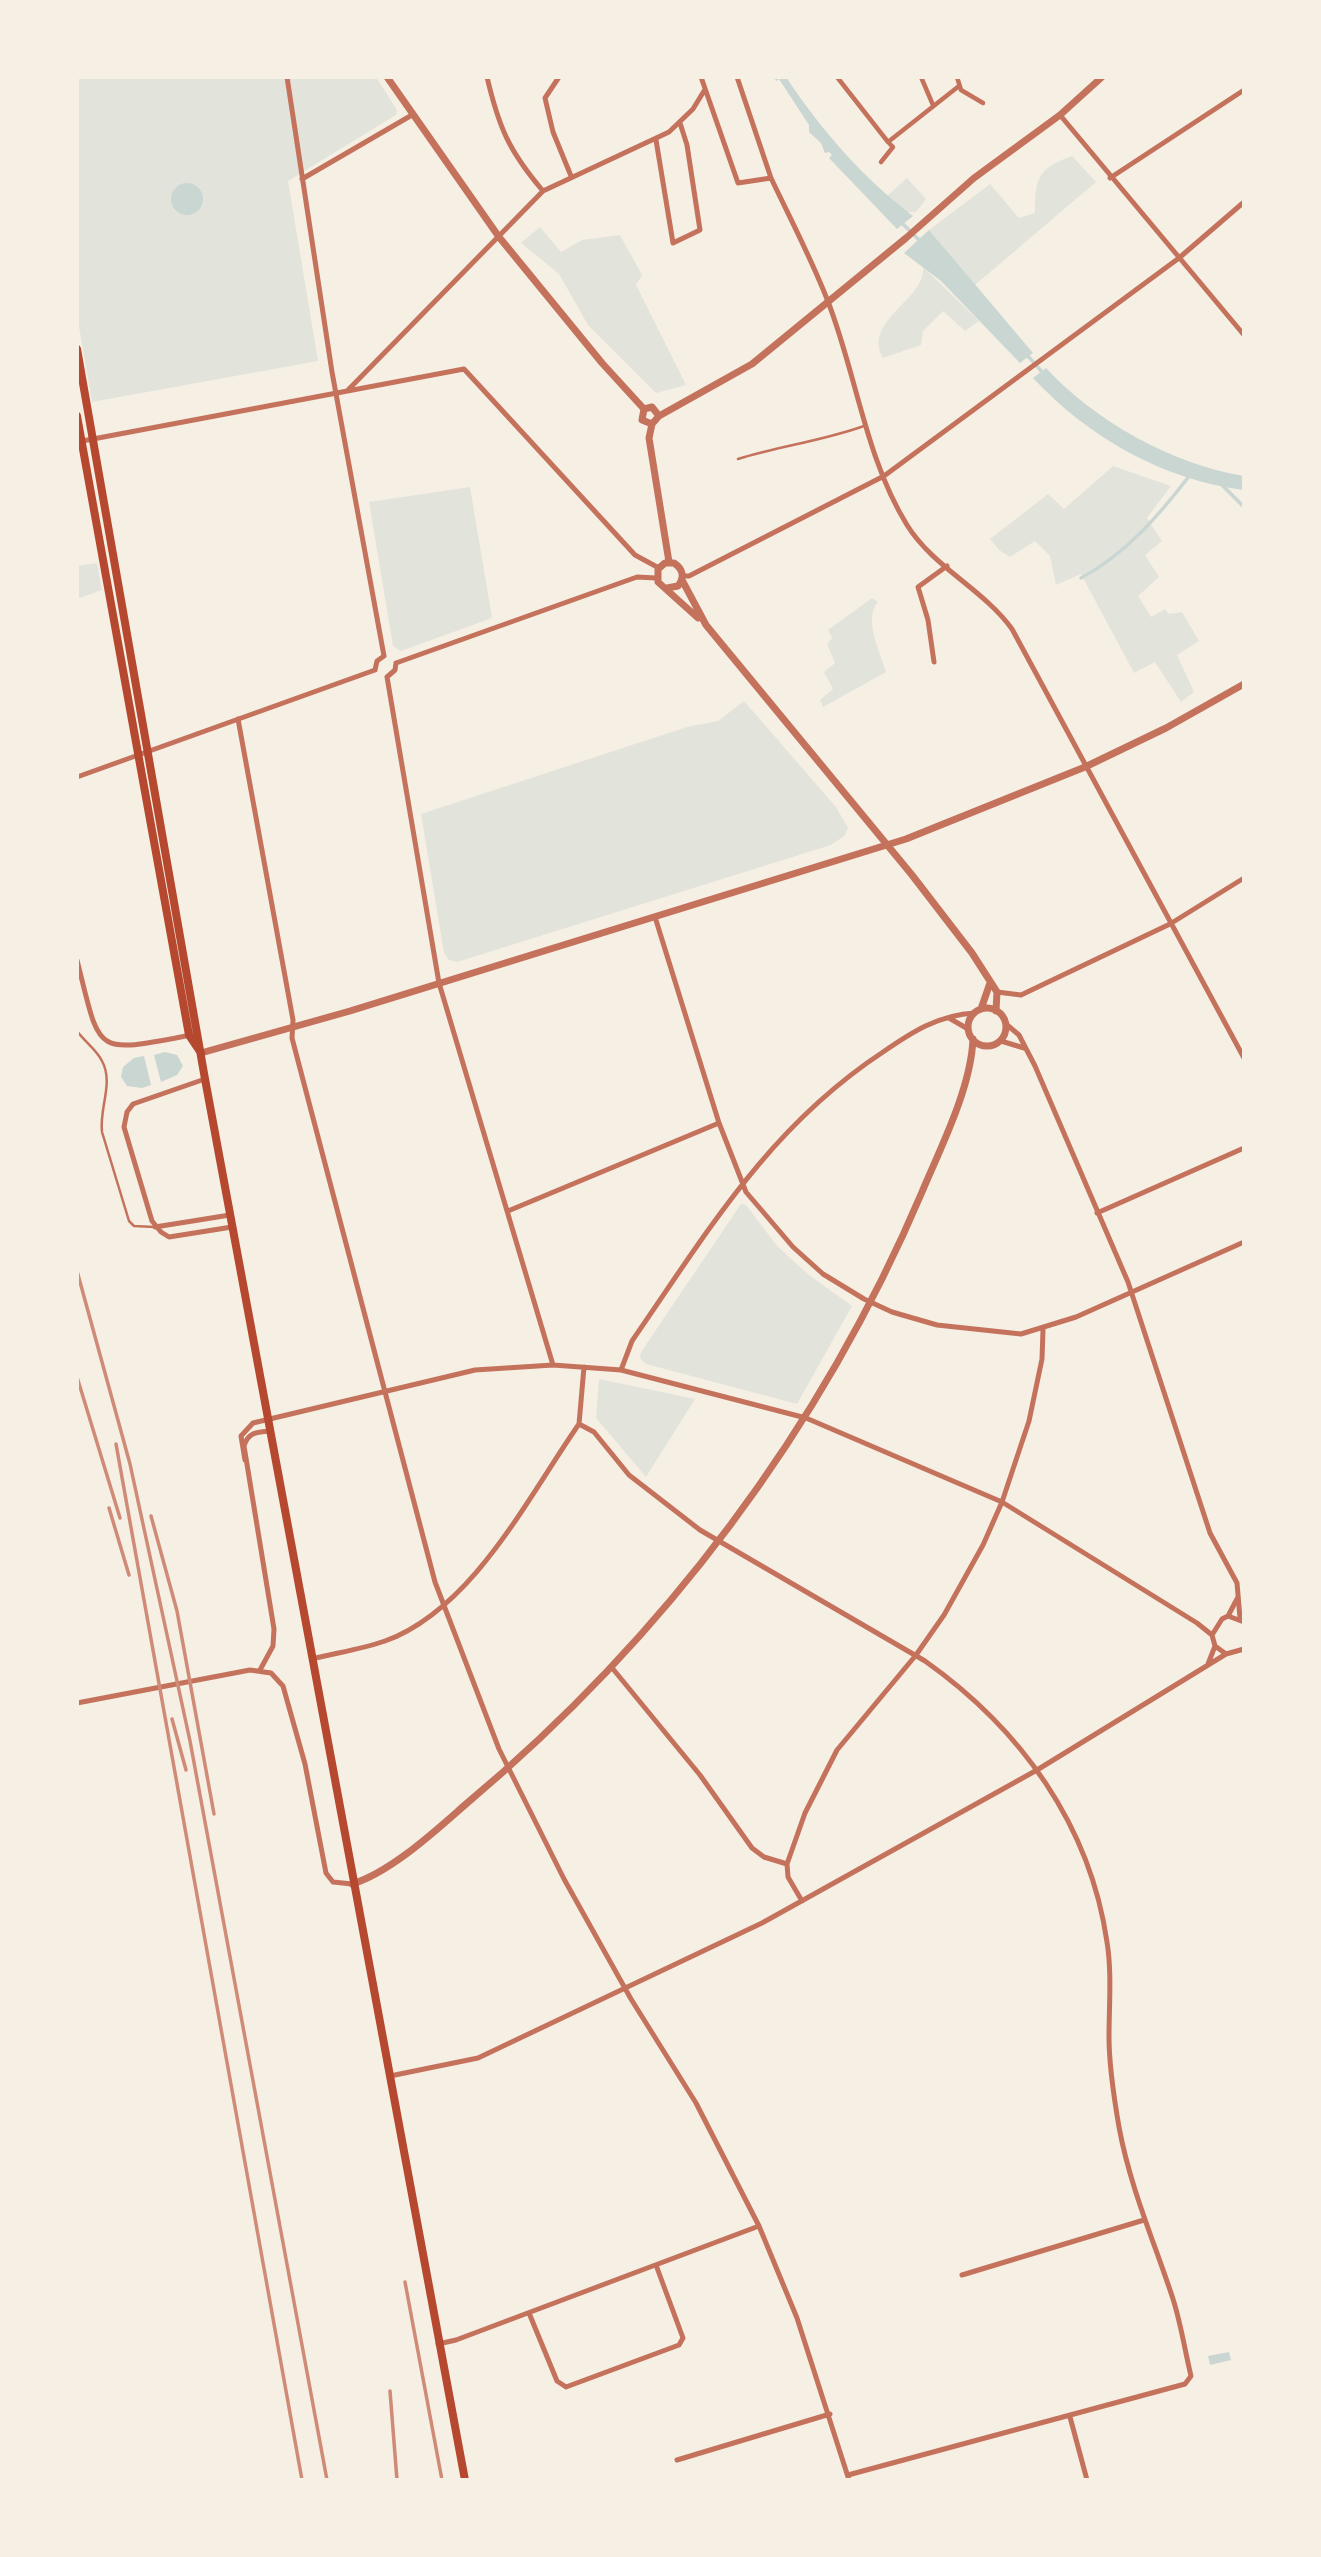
<!DOCTYPE html>
<html>
<head>
<meta charset="utf-8">
<style>
	body { margin:0 }
	#map { position:relative; width:1321px; height:2557px; overflow:hidden; background:#f6efe4; font-family:"Roboto Condensed",sans-serif }
	canvas { display:block }
	.frame { position:absolute; inset:0; border:79px solid #f6efe4; pointer-events:none }
</style>
</head>
<body>
<div id="map">
<canvas width="1321" height="2557"></canvas>
<div class="frame"></div>
</div>
<script>
const c = document.querySelector('canvas').getContext('2d');
c.lineJoin = 'round';
function fillPath(path, color) { c.fillStyle = color; c.fill(path, 'evenodd'); }
function trace(path, color, width, dash) { c.strokeStyle = color; c.lineWidth = width; c.lineCap = dash ? 'butt' : 'round'; c.setLineDash(dash || []); c.stroke(path); }
fillPath(new Path2D(`
	M77,77H376L397,110L396,115L288,181L318,361L92,402L77,315Z
	M1072,156L1096,182L975,285L929,230L990,184L1019,218L1035,213C1035,178 1038,168 1072,156Z
	M907,178L926,199L916,212H904L886,197Z
	M540,227L561,252L582,240L620,235L642,275L636,285L686,385L656,393L588,325L559,274L521,243Z
	M923,267L979,321L965,331L943,311L923,331L921,345L883,358C862,320 926,300 923,267Z
	M1113,466L1171,486L1147,518L1162,541L1145,555L1159,577L1138,596L1151,617L1165,609L1169,614L1182,612L1199,641L1177,655L1194,692L1181,702L1155,662L1134,673L1081,574L1056,585L1050,556L1035,541L1010,557L999,550L990,539L1048,494L1064,509Z
	M470,487L492,618L401,651L393,646L369,502Z
	M97,563L102,590L77,599V566Z
	M872,598L878,602C863,620 880,651 886,672L823,707L820,700L833,689L824,672L835,663L827,644L832,638L828,630Z
	M744,701L836,807L848,828L844,836L831,845L457,962L449,960L444,953L421,814L687,727L718,721Z
	M741,1204L746,1205L778,1247L809,1275L852,1306L797,1404L646,1364L640,1358L641,1352Z
	M599,1379L695,1399L646,1477L596,1418Z`), '#e2e4dc');
fillPath(new Path2D(`
	M774,77H786C821,130 865,180 913,216L897,229L829,158L832,155L829,152L825,153L821,143L809,132V125L779,79L776,81Z
	M171 199a16 16 0 1 1 32 0a16 16 0 1 1-32 0Z
	M929,230L1033,353L1020,363L941,281L904,253Z
	M1046,368C1096,422 1172,464 1244,476V490C1163,480 1088,437 1033,378Z
	M165,1052L177,1055L183,1066L177,1075L161,1082L154,1055Z
	M144,1056L151,1085L142,1088L127,1086L121,1077L123,1067L134,1058Z
	M1229,2352L1231,2360L1210,2365L1208,2356Z`), '#c9d6d2');
trace(new Path2D(`
	M902,223L921,242
	M1027,355L1043,373
	M1221,484L1244,507
	M1081,578C1126,554 1160,514 1190,475`), '#c9d6d2', 3.5);
trace(new Path2D(`
	M738,459C780,446 822,441 864,426
	M77,1031C84,1041 97,1050 102,1061C114,1083 99,1108 102,1132L129,1221L134,1226L155,1227`), '#c5725c', 2.5);
trace(new Path2D(`
	M837,77L888,142L959,86
	M921,77L933,105
	M957,77L961,90L983,103
	M881,162L893,147L888,142`), '#c5725c', 4.5);
trace(new Path2D(`
	M287,77L332,372L384,656
	M487,77C499,128 509,151 543,191
	M559,77L545,98L553,132L571,176
	M701,77L738,183L771,178L737,77
	M1060,115L1244,335
	M656,140L673,243L700,230L687,145L680,123
	M771,178C790,218 811,258 827,299C856,372 865,457 907,525C933,567 983,589 1012,629L1244,1058
	M1110,178L1244,90
	M302,179L412,115
	M348,390L543,191L669,132L693,109L704,91
	M77,442L464,369L635,555L659,568
	M682,576H689L884,476L1179,258L1244,202
	M934,662L928,620L918,587L947,566
	M396,663L637,577L656,578
	M375,670L377,661L384,656
	M387,677L439,983L553,1365
	M387,677L395,670L396,663
	M238,719L293,1020L292,1038L435,1582L499,1749L564,1879L631,1999L696,2103L759,2226L797,2318L849,2480
	M77,777L375,670
	M655,917L719,1123L746,1192L793,1247L823,1274L864,1299L892,1312L937,1325L1021,1334L1076,1317L1244,1242
	M77,960C101,1055 92,1054 191,1035
	M997,992L1021,995L1170,924L1244,878
	M949,1018L968,1029
	M1006,1024L1019,1035L1035,1066L1128,1282L1210,1533L1237,1583L1240,1618
	M1001,1041L1024,1048
	M205,1079L133,1104L127,1112L124,1127L152,1221L161,1232L169,1237L232,1227
	M508,1211L719,1123
	M1097,1213L1244,1148
	M155,1227L230,1215
	M584,1367L579,1424L594,1432L629,1475L700,1530L925,1661C1021,1729 1090,1825 1107,1942C1112,1973 1109,2006 1109,2037C1109,2067 1114,2098 1119,2127C1130,2187 1154,2241 1173,2299C1181,2324 1185,2351 1191,2376L1185,2384L848,2475
	M621,1370L632,1341C708,1231 769,1127 883,1052C912,1032 938,1015 975,1013
	M245,1460L241,1436L253,1423L475,1370L553,1365L621,1370L806,1418L1002,1502L1197,1623L1212,1635
	M1228,1616L1238,1597
	M1244,1622L1228,1616L1222,1619L1212,1635L1215,1646L1226,1654L1244,1649
	M312,1659C336,1653 362,1649 385,1641C473,1609 528,1497 579,1424
	M1208,1664L1215,1646
	M613,1669L700,1775L752,1848L764,1857L787,1864
	M260,1670L273,1646L274,1629L244,1446C248,1432 257,1432 269,1431
	M77,1703L250,1670L271,1673L283,1686L305,1764L326,1873L333,1882L352,1884
	M802,1901L788,1877L787,1864L805,1813L837,1750L916,1655L944,1615L983,1545L1002,1502L1029,1421L1042,1359L1043,1330
	M390,2076L478,2058L762,1923L1037,1770L1226,1654
	M962,2275L1144,2220
	M529,2313L557,2381L566,2387L679,2345L683,2338L656,2265
	M438,2344L456,2340L759,2226
	M1070,2417L1087,2480
	M677,2460L830,2414`), '#c5725c', 5);
trace(new Path2D(`
	M387,77L499,237L602,363L644,409
	M644,409L642,420L652,424
	M644,409L652,407L659,416
	M659,416L752,364L906,238L974,178L1060,115L1102,77
	M659,416L652,424L649,438L669,562
	M682,580L706,625L912,875L972,953L997,992L996,1011
	M667,588L678,586C685,577 683,569 674,563H665L658,569V582L698,618
	M968 1027a19 19 0 1 1 38 0a19 19 0 1 1-38 0Z
	M981,1009L990,983
	M201,1053L350,1011L906,839L1085,767L1166,728L1244,684
	M352,1884C391,1872 435,1831 466,1804C664,1638 821,1430 922,1192C941,1147 971,1088 973,1039`), '#c5725c', 7);
trace(new Path2D(`
	M77,349L205,1079L465,2480
	M77,416L189,1035L201,1053`), '#b5482f', 8);
trace(new Path2D(`
	M77,1271L130,1464L190,1741L327,2480
	M77,1377L120,1518
	M116,1444L302,2480
	M109,1508L129,1575
	M151,1516L177,1611L214,1814
	M172,1719L186,1770
	M405,2282L442,2480
	M390,2391L397,2480`), '#cf8b77', 3.5);
</script>
</body>
</html>
